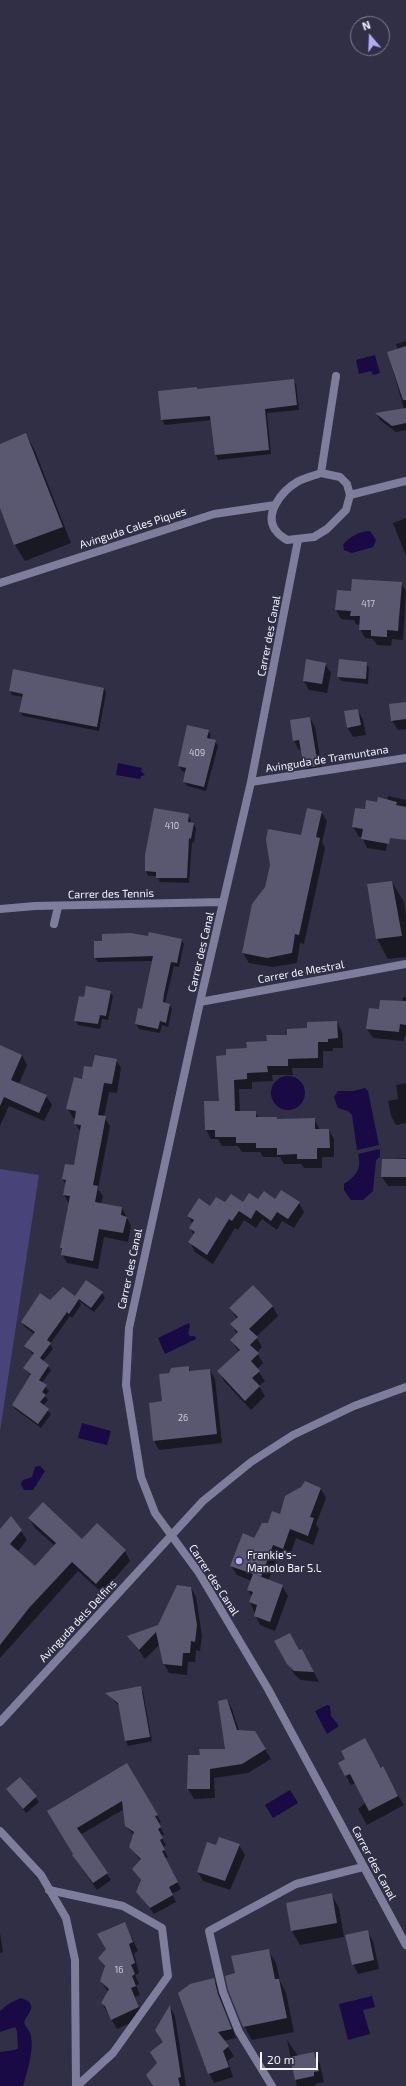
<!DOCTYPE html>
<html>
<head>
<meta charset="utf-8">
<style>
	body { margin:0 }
	#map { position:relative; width:406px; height:2086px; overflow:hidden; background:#302f45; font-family:"Exo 2",sans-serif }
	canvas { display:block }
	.north { position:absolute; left:350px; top:16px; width:40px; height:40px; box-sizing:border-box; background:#302f45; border:1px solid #7e7e8f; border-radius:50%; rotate:341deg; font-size:11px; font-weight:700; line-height:16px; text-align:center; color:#f4f4fd }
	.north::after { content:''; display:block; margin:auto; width:14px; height:18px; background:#b2adf9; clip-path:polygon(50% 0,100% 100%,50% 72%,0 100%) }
	.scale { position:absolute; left:260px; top:2052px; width:58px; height:18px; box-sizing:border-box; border:2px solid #f4f4fd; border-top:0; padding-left:5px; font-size:12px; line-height:14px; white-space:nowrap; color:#f4f4fd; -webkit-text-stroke:3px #302f45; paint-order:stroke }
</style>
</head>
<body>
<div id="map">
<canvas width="406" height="2086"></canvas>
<div class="north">N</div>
<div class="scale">20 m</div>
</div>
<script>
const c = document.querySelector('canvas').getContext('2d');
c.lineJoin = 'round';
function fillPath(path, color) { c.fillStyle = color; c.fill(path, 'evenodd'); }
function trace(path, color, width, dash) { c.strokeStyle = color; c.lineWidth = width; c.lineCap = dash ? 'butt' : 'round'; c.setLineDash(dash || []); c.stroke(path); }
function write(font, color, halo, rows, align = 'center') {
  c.font = font + ' "Exo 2",sans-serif'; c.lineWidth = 3.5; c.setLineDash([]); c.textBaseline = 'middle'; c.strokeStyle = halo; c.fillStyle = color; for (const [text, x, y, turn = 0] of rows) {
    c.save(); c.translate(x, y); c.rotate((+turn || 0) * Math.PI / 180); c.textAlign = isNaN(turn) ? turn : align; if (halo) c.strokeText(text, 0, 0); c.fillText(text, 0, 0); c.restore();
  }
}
fillPath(new Path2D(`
	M0,1169L39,1175L0,1431Z`), '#484378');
fillPath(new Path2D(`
	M375,355L380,373L373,375L371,371L359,374L356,360Z
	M370,531L376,540L373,547L352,553L344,550L343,545C349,537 360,531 370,531Z
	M118,763L142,768L141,771L145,775L141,776L140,779L116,775Z
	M271 1093a17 17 0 1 1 34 0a17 17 0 1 1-34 0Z
	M365,1088L368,1091L379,1145L357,1150L352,1115L348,1111L338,1108L334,1097L338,1091H353Z
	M380,1149V1157L376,1160L373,1191L363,1200H351L344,1190V1184C356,1176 362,1169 358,1154Z
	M189,1323L190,1326L188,1333L190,1336H195L196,1339L165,1354L158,1338Z
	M82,1423L111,1431L107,1445L78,1438Z
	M40,1466L45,1471L33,1490H24L21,1484L23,1480L32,1477L35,1467Z
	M327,1705L330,1706L331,1716L339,1726L327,1734L315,1711Z
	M290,1790L298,1803L273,1818L265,1805Z
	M372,1996L375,2007L363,2010L370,2034L348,2040L339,2004Z
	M21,1998C39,2004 29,2012 24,2022C25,2027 30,2030 31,2036C34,2051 27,2072 23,2086H0V2052L15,2050L18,2048L17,2031L15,2027L0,2032V2011L10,2003Z`), '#190944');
fillPath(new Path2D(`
	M406,341V430L396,432L380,420L377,414L404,409L388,353L398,350L396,344Z
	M293,380L296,384L299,410L267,413L271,454L218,460L216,455L212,420L165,425L162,420L159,392L197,390Z
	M26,434L35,451L71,543L25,561L15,545L0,506V445Z
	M406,518V556L393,523Z
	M401,583L406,591L403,640L392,639L391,646L377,645L373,639L365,638L360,629V625L356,624L354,620L341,619L336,610L352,592Z
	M366,663L369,668L368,684L341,681L338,677Z
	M325,664L331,673L327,693L309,690L304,681Z
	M104,688L106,693L99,731L23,716L20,712L23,697L12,695L10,691Z
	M406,707V729L398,730L392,721Z
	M358,710L363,720L366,735L353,737L347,727Z
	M310,718L315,727L323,775L311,777L305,768L302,750H299L294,741Z
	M208,731L211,735L210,740L215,741L218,746L206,791L187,786L184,782L186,772L182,771L179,766Z
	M388,796L406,800V825L391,823L386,851L367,848L362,837H359L353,827L365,810L387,804Z
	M321,812L327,821L322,842L325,848L304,944L300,943L297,963L273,967L249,963L243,953L265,887Z
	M188,815L191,820L190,823L194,824L196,829L194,843L192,842L189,883L160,882L157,876H148L146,871V855Z
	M392,882L404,902L406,916V957L388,959L377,939L368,885Z
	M149,937L181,940L184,944L179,967L174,966L166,999L165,1004H169L172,1009L168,1027L162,1025L160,1033L139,1029L136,1024L143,1010L153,961L98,962L95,958Z
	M110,992L113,996L108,1020L102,1019L100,1029L78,1025L75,1020L85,998Z
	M403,997H406V1037L404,1036V1041L373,1038L367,1029L380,1010L402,1002Z
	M337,1022L342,1032L343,1048H333V1051H323V1068H292L293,1075H272L273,1081L252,1082V1089H239L240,1112H255L259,1118H276L277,1120L314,1119L320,1130H329L334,1139V1157H322V1168H304L301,1164H284L280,1157H263L260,1152H242L238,1146H222L218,1139H211L206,1130L220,1102L227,1056L268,1042Z
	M0,1046L22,1055L27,1065L19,1084L46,1096L52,1105L44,1121L9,1106L0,1126Z
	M116,1060L121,1068L117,1093L109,1092L104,1117L110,1126L98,1189L103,1196L101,1204L122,1208L131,1226L128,1242L104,1237L98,1269L67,1263L62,1254L61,1248L69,1204L64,1195L66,1185L63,1179L75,1166L81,1133L75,1123V1118H73L68,1109L83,1080L93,1069Z
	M406,1083V1123L396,1125L391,1116L388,1101L398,1099L396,1085Z
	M406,1158V1186H388L382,1177L383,1160Z
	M258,1200L299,1203L304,1212L294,1228L282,1221L277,1230L262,1219L256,1228L244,1220L238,1230L235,1228L213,1264L195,1252L190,1242L194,1235L190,1228L193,1224L188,1216L210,1207Z
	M253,1287L273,1307L278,1316L256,1337L262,1347L257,1353L263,1363L257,1369L265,1381L259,1386L265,1396L251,1410L224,1381L219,1371L239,1352L231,1340L237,1334L232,1324L237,1319L230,1308Z
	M102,1293L105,1298L94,1312L79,1301L81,1305L72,1318L70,1316L50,1344L53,1349L43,1361L51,1370L42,1383L49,1391L45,1396L48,1400L43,1406L51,1414L41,1428L15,1409L13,1405L31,1376L24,1368L34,1355L25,1346L34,1334L25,1327L22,1322L51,1302L78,1300L76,1296Z
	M188,1367L191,1372L210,1370L215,1379L222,1443L159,1450L154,1441L170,1374Z
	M321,1489L326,1498L316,1524L319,1529L313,1545L296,1538L289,1558L279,1554L268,1581L282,1586L288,1596L275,1631L260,1625L250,1602L252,1597L248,1590L252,1581L237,1575L231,1566L268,1524Z
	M29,1518L82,1541L125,1551L130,1561L102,1593L78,1571L0,1658V1531H21L27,1540L17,1552L35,1567L55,1546L35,1528Z
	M191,1588L196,1597L202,1635L200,1651L196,1650L195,1662H188L187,1675L169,1673L164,1664L160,1644L145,1659L128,1636L159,1626Z
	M276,1641L299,1651L307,1659L319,1682L301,1680L294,1674Z
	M140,1688L143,1692L152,1741L128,1746L126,1741L119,1706L107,1693Z
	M227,1700L232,1709L239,1731L255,1732L271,1759L248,1773L214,1778L215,1798L194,1799L188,1789L189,1756H201L226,1750Z
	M364,1739L404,1805L367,1825L358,1809L366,1802L355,1783L351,1785L339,1763L346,1759Z
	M127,1764L161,1822L158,1823L164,1834L161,1836L166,1845L163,1847L168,1857L165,1859L181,1889L172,1894L176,1902L154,1914L138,1892L141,1881L133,1869L141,1861L130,1847L134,1835L126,1826L124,1809L80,1835L111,1880L97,1890L77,1862L73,1856L74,1855L48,1811Z
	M20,1778L39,1802L26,1813L7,1790Z
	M239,1845L245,1855L230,1890L203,1881L198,1872L217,1847Z
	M331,1894L339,1908L344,1937L300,1945L292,1931L287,1904Z
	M125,1923L138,1951L134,1953L139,1973L135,1975L139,1984L136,1985L140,1995L135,1997L144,2017L117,2029L102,2003L108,1992L101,1981L105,1968L100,1958Z
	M367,1931L373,1941L379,1969L358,1974L353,1964Z
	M0,1933L3,1952L0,1953Z
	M268,1950L276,1963L280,1981L286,1993L294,2032L252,2040L244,2026L236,1974Z
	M214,1979L219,1989L223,2004L236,2038L224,2041L234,2056L228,2061L233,2077L214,2083L209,2073Z
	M170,2007L175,2016L186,2086H152L164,2043Z
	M287,2040L298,2056L314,2053L320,2064L324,2082L315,2084L316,2086H297Z`), '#0007');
fillPath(new Path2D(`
	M406,346V400H403L387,352Z
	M294,379L297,405L265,409L269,450L215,455L210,416L161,420L158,391L197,387V389Z
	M406,408V423L392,426L375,413Z
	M26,433L63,527L14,545L0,508V444Z
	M352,579L402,582L398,631L387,630V637L371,636V630H359L360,616H350L351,611L335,610L337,590L351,591Z
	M306,659L326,663L322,684L303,681Z
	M339,659L367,662L366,679L337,677Z
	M13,669L104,688L97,727L19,712L23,694L9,691Z
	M406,702V719L391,721L389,704Z
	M358,709L361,725L347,728L344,711Z
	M310,717L318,766L304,768L299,740L293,741L290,720Z
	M187,725L209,730L207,738L216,740L204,787L183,782L186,768L178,766Z
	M378,797L397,802L396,805L406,807V840L390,838L389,844L361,839L363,829L352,827L355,808L365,809L366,800L377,802Z
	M154,808L189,814L188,822L194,823L191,839L189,838L187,878H156V872L145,871V855Z
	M307,808L322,811L316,837L320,838L299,935L295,934L292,953L267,958L242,953L252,904L265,887L270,865L266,840L268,829L301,835Z
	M392,881L402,936L376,939L367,884Z
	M149,932L182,939L177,963L171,962L164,994L163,1002L170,1004L166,1023L160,1021L158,1029L135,1024L138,1008L142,1009L153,956L94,958V941H102V934L131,933L148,936Z
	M86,986L111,991L106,1016L100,1015L98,1024L74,1021L79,996L84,997Z
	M380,1000L406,1001V1025L400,1024L399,1032L366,1029L369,1008L379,1009Z
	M337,1021L338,1038L328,1039V1042H318V1058L288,1059V1066H267L268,1072L247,1073V1079L234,1080L235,1111H256V1117H277V1119L315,1118V1129H329L330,1148H317V1159H297V1154L277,1155V1148H256V1143H236V1137H215V1130H205L204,1101H219L216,1056L226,1055V1049L247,1048L246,1042L267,1041L266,1035H287V1029L307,1028V1022Z
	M0,1045L22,1055L11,1080L47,1095L39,1113L4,1097L0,1106Z
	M95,1055L117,1059L112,1084L104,1083L98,1115L106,1116L93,1185L98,1186L95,1202L122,1207L121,1215L127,1217L123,1233L99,1229L93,1261L61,1255L62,1248H60L70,1196L63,1195L66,1180L62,1179L65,1164L74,1165L81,1125L74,1124L76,1111L66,1109L74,1077L82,1079L84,1066L92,1067Z
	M382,1159H406V1177H381Z
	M281,1190L300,1202L288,1219L277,1212L271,1221L256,1210L251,1219L239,1211L232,1221L229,1219L207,1255L188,1242L195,1232L189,1228L194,1220L187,1216L199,1198L210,1206L216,1197L225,1202L231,1194L243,1202L249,1193L258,1199L264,1191L275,1199Z
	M86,1280L103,1292L91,1308L75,1296Z
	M253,1285L273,1306L249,1329L258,1337L250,1345L259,1353L251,1361L260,1371L252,1378L260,1386L245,1401L217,1371L240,1350L230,1340L238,1332L230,1324L238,1317L229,1308Z
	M63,1287L79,1299L69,1314L67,1312L47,1340L51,1343L40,1358L49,1365L39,1380L47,1385L42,1392L46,1395L40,1402L49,1409L38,1424L12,1405L31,1374L36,1378L23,1368L34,1353L24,1346L35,1332L21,1322L40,1293L50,1300Z
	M189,1366V1371L210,1369L217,1434L153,1441L149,1403L162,1401L159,1374L169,1373L171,1368Z
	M305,1481L321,1488L310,1517L314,1518L308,1536L290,1529L283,1549L273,1545L261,1577L254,1574L283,1585L270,1622L254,1616L257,1605L249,1602L253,1592L247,1590L253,1574L230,1566L243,1533L254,1538L262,1523H268L272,1511L280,1514L285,1496L301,1487Z
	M43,1502L82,1539L97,1523L126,1550L96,1584L72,1562L29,1608L0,1645V1529L11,1516L22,1530L10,1544L35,1566L56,1543L28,1518Z
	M177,1585L191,1587L197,1625L195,1642L191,1641L190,1653H183L182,1666L163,1664L156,1632L139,1650L127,1636L158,1625Z
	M290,1633L299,1650L302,1649L314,1672L294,1671L287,1664L274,1641Z
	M141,1686L150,1737L125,1741L118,1703L105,1693Z
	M227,1699L237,1730L255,1731L266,1749L242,1764L210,1769V1789H187L188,1755H200L199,1749H225L218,1701Z
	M365,1738L381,1768L383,1766L398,1796L369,1811L350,1774L345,1776L338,1763L345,1759L341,1751Z
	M127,1763L158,1815L155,1816L161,1827L158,1829L163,1838L160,1840L165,1850L162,1851L178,1882L169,1887L173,1895L150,1908L136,1892L141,1880L132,1869L141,1859L129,1847L134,1832L125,1826L122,1801L77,1828L108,1873L93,1883L72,1855L73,1854L47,1811Z
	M20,1777L37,1796L23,1809L6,1789Z
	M219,1837L240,1844L225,1881L197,1872L207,1842L216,1845Z
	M332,1893L337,1923L291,1931L286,1903Z
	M125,1922L133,1942L129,1944L135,1963L131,1965L135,1974L132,1976L136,1986L131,1988L139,2007L111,2020L105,2006L101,2003L109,1989L100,1981L105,1966L98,1958L106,1949L97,1934Z
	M368,1930L374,1960L352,1965L345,1935Z
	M269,1949L275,1979H279L287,2018L243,2027L228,1990L225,1976L235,1973L231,1956Z
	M214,1978L218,1994L232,2029L218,2032L229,2046L223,2051L229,2067L208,2074L178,1993L190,1984Z
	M170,2005L181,2077L178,2078L180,2086H153L146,2075L157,2063L150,2052L163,2042L155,2030Z
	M314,2052L319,2071L314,2072V2076L295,2080L290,2057Z`), '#595870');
trace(new Path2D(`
	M54,924L58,907
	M49,1890L123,1906L162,1928L168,1976L113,2053L77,2086`), '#7f7d9c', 8);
trace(new Path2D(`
	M321,473L336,376
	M298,540L251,782L200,1002L129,1328L126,1385L141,1477L155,1513L199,1573L268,1689L406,1945
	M251,782L406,758
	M0,909L35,906L223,902
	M200,1002L406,964
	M0,1722L203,1501L251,1462L293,1435L354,1406L406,1387
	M0,1831L41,1875L66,1918L75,1960L76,2086
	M272,2086L239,2032L223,1992L209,1931L296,1884L363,1867`), '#7f7d9c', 8);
trace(new Path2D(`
	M321,473L340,477L347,484L350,495L346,510L327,529L314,537L287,540C284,538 279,535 277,532C262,515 282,491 297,482C304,478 313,476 321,473Z
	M350,495L406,481
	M0,583L214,514L275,505`), '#7f7d9c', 8);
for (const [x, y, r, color] of [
	[239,1561,4,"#b2adf9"]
]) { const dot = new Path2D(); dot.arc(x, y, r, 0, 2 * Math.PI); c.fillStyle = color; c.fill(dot); trace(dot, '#302f45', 1.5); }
write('9px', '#cdcdda', null, [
	["417",368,604],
	["409",197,753],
	["410",172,826],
	["26",183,1418],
	["16",119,1970]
]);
write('11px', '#f4f4fd', '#302f45', [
	["Avinguda Cales Piques",133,528,-18],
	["Carrer des Canal",269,636,-79],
	["Avinguda de Tramuntana",327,759,-9],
	["Carrer des Tennis",111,894,-1],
	["Carrer des Canal",201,952,-77],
	["Carrer de Mestral",301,972,-10],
	["Carrer des Canal",130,1269,-78],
	["Carrer des Canal",214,1580,57],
	["Avinguda dels Delfins",78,1621,-47],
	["Carrer des Canal",374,1863,62]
]);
write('11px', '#f4f4fd', '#302f45', [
	["Frankie's-",247,1555],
	["Manolo Bar S.L",247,1568]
], 'left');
</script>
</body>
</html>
